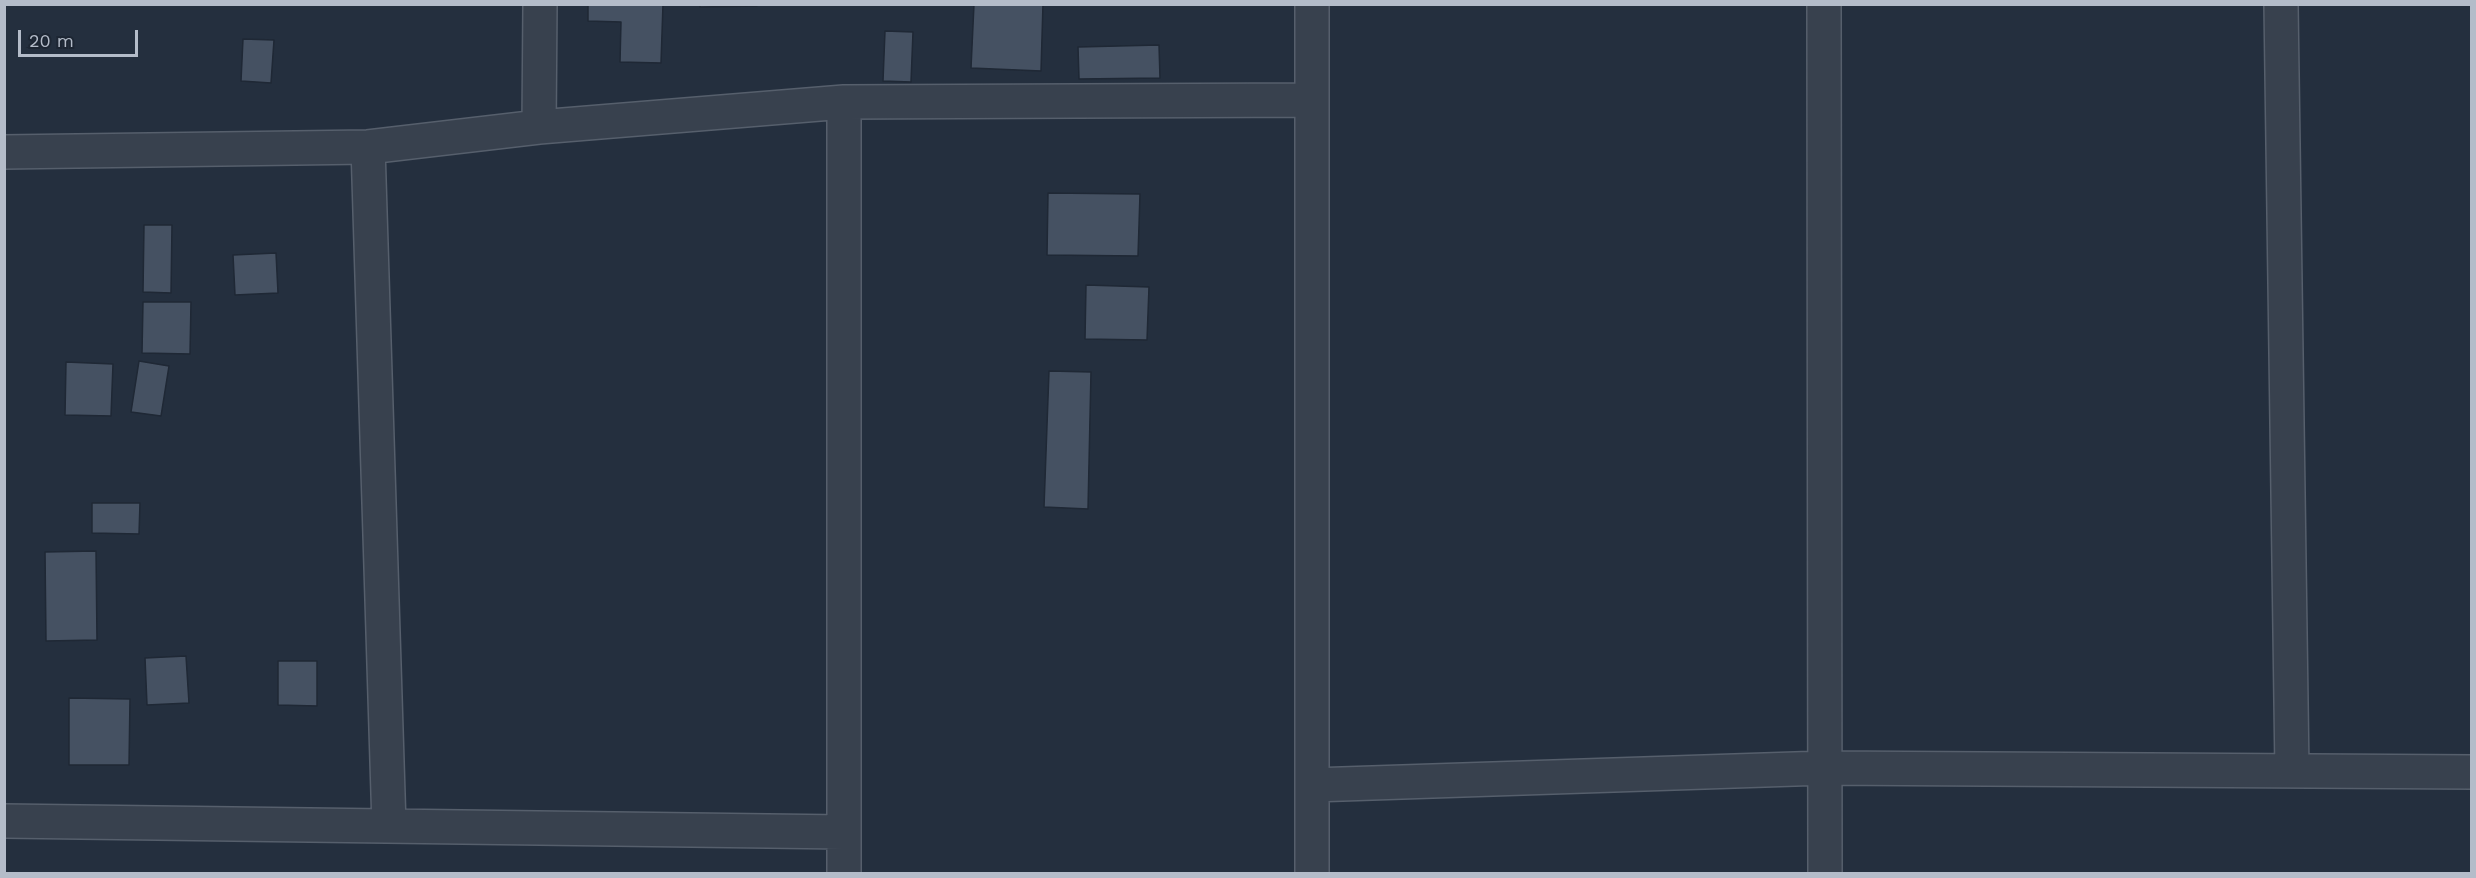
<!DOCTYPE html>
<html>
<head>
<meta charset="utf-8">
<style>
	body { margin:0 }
	#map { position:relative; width:2476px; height:878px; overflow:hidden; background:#242f3e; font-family:"Work Sans",sans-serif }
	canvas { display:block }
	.frame { position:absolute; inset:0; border:6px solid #b4bcc9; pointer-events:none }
	.scale { position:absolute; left:18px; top:30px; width:120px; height:27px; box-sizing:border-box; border:3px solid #b4bcc9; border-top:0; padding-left:8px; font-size:18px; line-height:21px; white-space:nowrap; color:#b4bcc9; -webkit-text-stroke:4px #1d2633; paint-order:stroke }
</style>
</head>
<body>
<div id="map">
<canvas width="2476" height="878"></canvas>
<div class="frame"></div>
<div class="scale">20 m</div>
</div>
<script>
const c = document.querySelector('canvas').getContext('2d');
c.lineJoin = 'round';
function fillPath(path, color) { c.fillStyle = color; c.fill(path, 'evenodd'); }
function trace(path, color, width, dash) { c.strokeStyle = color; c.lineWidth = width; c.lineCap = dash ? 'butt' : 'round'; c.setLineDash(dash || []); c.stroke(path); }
const building = new Path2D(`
	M588,4H663L661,63L620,62L621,22L588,21Z
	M700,4H757V6L700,7Z
	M974,4H1043L1041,71L971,68Z
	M885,31L913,32L911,82L883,81Z
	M243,39L274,40L271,83L241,81Z
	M1159,45L1160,78L1079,79L1078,47Z
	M1048,193L1140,194L1138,256L1047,255Z
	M144,225H172L171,293L143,292Z
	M276,253L278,293L235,295L233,255Z
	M1086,285L1149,287L1147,340L1085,339Z
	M143,302H191L190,354L142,353Z
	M139,361L169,366L161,416L131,412Z
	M66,362L113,364L111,416L65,415Z
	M1049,371L1091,372L1088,509L1044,507Z
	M92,503H140L139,534L92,533Z
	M96,551L97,640L46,641L45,552Z
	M186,656L189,703L147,705L145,658Z
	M278,661H317V706L278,705Z
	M69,698L130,699L129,765H69Z`);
fillPath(building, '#455162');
trace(building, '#1f2835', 1.5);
const street = new Path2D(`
	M1312,4V874
	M1824,4L1825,874
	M2281,4L2292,771
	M844,102V874
	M539,127L540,4
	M368,147L389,826
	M4,152L368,147L539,127L844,102L1312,100
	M1312,785L1825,768L2472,772
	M4,821L844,832`);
trace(street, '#565f6c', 36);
trace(street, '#38414e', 33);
</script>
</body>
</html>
